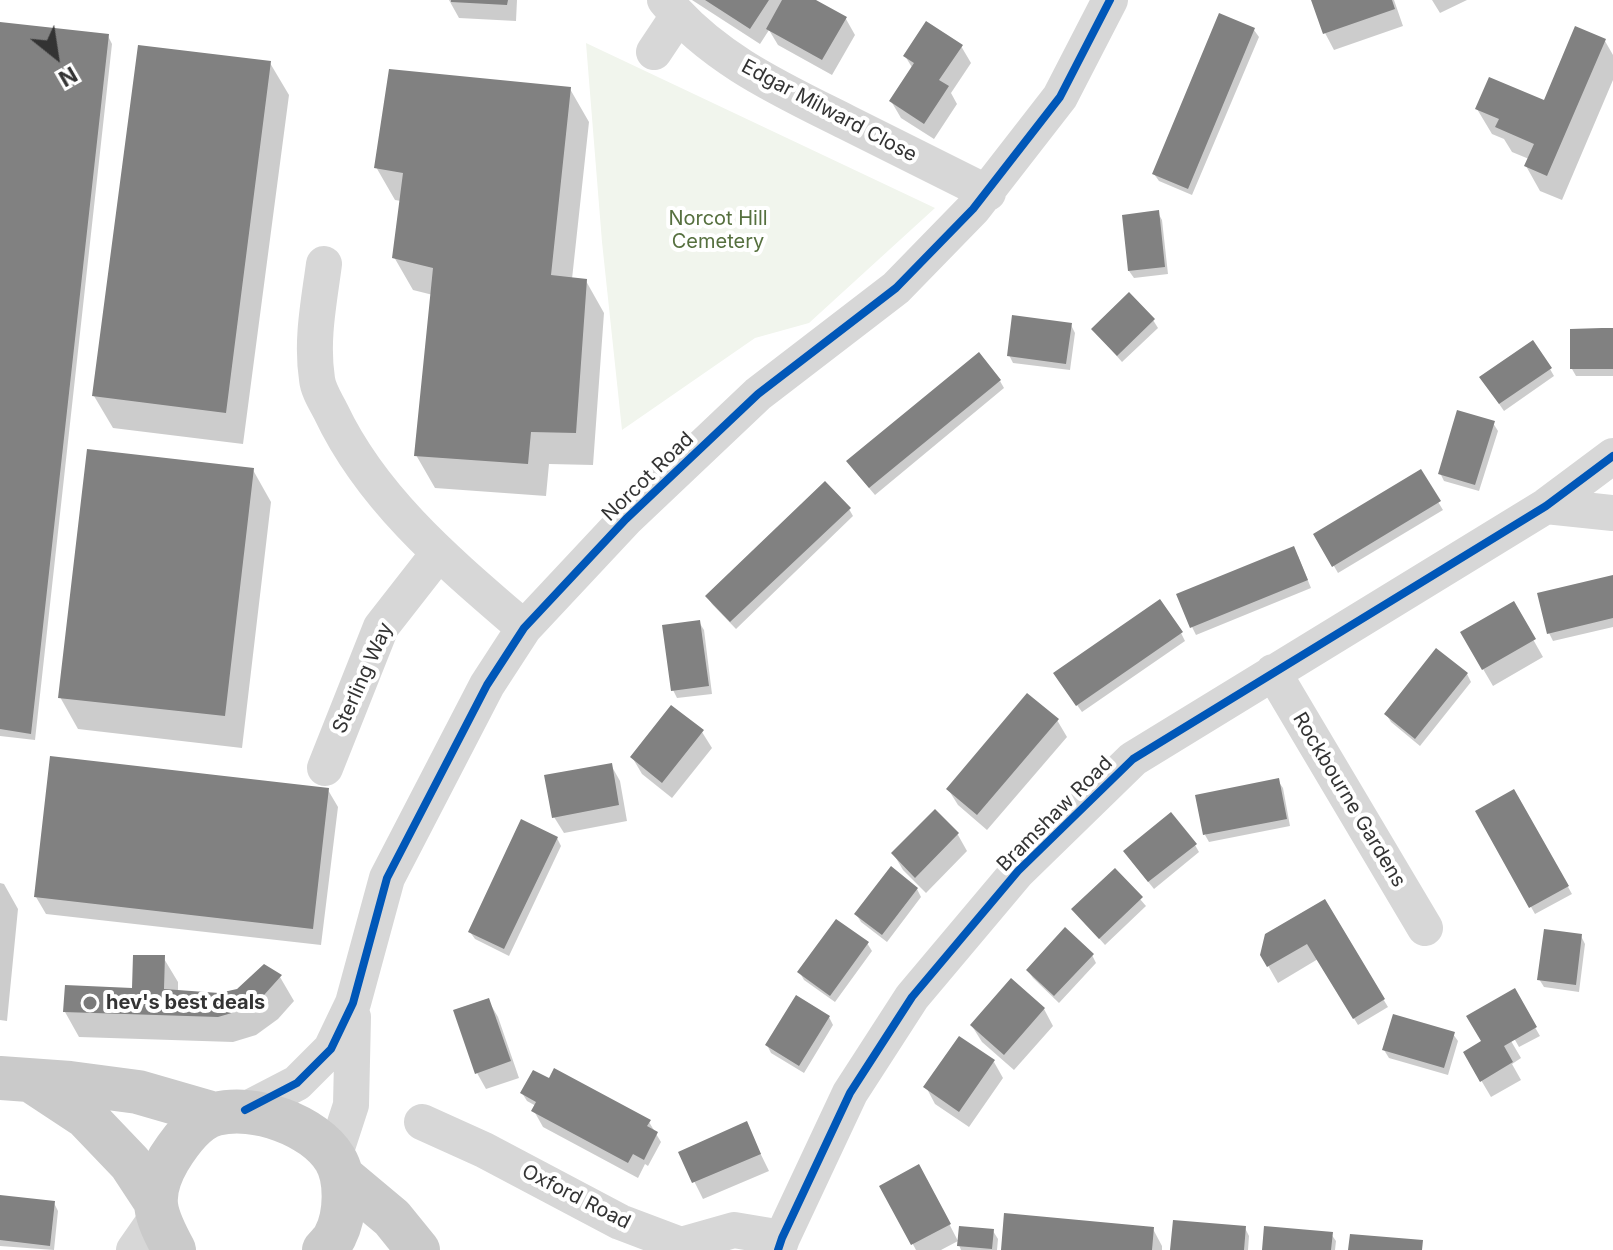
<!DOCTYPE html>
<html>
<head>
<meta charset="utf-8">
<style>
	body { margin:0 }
	#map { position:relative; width:1613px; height:1250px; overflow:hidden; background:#fff; font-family:Inter,sans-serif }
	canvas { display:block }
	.north { position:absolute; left:16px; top:16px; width:80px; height:80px; -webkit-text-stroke:6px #fff; paint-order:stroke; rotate:150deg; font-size:22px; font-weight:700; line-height:32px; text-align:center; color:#333 }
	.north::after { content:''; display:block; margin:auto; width:28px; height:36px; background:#333; clip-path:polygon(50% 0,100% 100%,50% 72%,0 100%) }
</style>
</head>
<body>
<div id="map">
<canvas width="1613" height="1250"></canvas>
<div class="north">N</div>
</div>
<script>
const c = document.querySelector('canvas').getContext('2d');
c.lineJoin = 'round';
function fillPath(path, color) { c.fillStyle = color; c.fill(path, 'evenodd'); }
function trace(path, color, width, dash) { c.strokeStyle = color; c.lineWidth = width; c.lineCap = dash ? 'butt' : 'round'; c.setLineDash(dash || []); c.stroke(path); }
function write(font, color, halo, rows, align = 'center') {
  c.font = font + ' Inter,sans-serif'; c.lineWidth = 8; c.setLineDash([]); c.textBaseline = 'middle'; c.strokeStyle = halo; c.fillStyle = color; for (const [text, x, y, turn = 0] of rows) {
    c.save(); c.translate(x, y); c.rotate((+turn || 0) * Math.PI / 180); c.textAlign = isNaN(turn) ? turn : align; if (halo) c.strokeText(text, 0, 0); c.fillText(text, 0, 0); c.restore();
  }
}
fillPath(new Path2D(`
	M586,43L935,208L809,323L755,338L622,430L602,242Z`), '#f1f5ed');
fillPath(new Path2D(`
	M449,0H517L516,21L459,18Z
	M692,0H812L846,19L855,35L832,75L778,45L769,30L760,44Z
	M1314,0H1394L1403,26L1334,50L1325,33Z
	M1432,0H1467L1440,13Z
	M0,24L108,36L112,44L35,740L0,736Z
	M1254,30L1259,37L1192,195L1159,181L1154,174Z
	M1605,41L1613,55V80L1562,200L1540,191L1526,166L1529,159L1512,152L1504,139L1492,134L1477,109L1545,102Z
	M961,46L971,63L951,93L957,104L934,139L901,118L891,101L913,69L905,56Z
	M270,63L289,95L243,444L113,428L94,396Z
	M570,89L589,122L572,279L586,281L604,313L593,465L549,464L546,496L435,488L416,455L433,295L413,290L394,257L401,201L395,200L376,167Z
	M1158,213L1162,220L1168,274L1134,278L1129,271Z
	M1153,320L1158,328L1122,362L1094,330Z
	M1071,325L1075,333L1070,370L1013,363L1009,355Z
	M1613,331V376H1576L1572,369Z
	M1550,369L1554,376L1504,411L1486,385Z
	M1000,381L1004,388L875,495L853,469Z
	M1493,423L1498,431L1479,491L1444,481L1440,473Z
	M253,470L271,502L242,748L78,729L60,697Z
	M1420,472L1443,510L1338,573L1316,535Z
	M849,509L853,516L736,629L712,604L707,596Z
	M1298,556L1311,588L1196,635L1192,627Z
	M1613,577V627L1553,641L1549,633Z
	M1513,604L1543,657L1493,686L1462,633Z
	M699,622L704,630L712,694L677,698L673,690Z
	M1181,633L1185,641L1082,712L1060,681Z
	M1467,674L1471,682L1420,746L1391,722L1386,714Z
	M1057,720L1067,737L987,830L958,805L948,789Z
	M702,732L712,748L672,798L642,774L632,757Z
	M611,765L620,781L627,821L564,833L554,817Z
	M1278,781L1283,788L1290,826L1209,842L1205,835Z
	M328,790L338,807L321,945L46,914L36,897Z
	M1514,791L1572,894L1535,914L1477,812Z
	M935,812L958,835L967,851L926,893L903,870L893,853Z
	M557,838L561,846L509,956L475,939L470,932Z
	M1195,845L1199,852L1154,889L1130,859Z
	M1115,870L1146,906L1105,945L1073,909Z
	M0,883L4,884L18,909L7,1021L0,1020Z
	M917,889L921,897L887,942L861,922L856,914Z
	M1324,901L1388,1007L1358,1025L1318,959L1278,983L1262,955Z
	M1581,936L1585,944L1579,992L1544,987L1539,979Z
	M867,943L872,951L835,1002L804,980L800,973Z
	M1092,955L1096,963L1059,1003L1033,978L1028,971Z
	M163,957L178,982V992L219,995L280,977L294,1001L278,1019L256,1035L233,1042L79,1037L65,1012L134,990Z
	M1514,991L1540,1036L1519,1047L1498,1010L1494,1012L1521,1058L1512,1064L1521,1080L1491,1097L1465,1053L1484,1042L1469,1017Z
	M488,1000L498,1017L519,1078L486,1089L477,1073Z
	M1044,1009L1053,1026L1014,1070L982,1042L972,1026Z
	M829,1017L833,1025L804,1073L771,1053L767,1045Z
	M1453,1034L1458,1041L1448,1075L1389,1058L1384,1050Z
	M994,1062L1003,1078L969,1127L935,1104L926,1087Z
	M522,1093L649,1122L661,1142L648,1166L645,1164L638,1178L543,1127L534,1111L536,1106L527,1101Z
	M746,1124L769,1171L703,1199L680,1153Z
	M928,1183L958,1241L941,1250H916L882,1187Z
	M0,1197L54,1203L58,1211L54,1250L0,1246Z
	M1245,1228L1249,1236L1248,1250H1172Z
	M1153,1229L1162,1246V1250H1003Z
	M993,1231L998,1239L997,1250H961L959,1245Z
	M1331,1234L1336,1241L1335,1250H1264Z`), '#0003');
fillPath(new Path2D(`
	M451,0H508L507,5L451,2Z
	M705,0H769L750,29Z
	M782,0H816L847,17L822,60L766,29Z
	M1311,0H1392L1395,9L1323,34Z
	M1219,13L1255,28L1188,189L1152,174Z
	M926,21L963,45L939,80L949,86L924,124L889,101L914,63L903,56Z
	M0,22L109,34L31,734L0,729Z
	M1575,26L1606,39L1547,176L1524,166L1534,144L1495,127L1499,119L1475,109L1489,77L1544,100Z
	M138,45L271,61L226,413L92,396Z
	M389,69L571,87L551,275L587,279L576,433L531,432L528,464L414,456L433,268L392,258L403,173L374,168Z
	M1159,210L1165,267L1128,271L1122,215Z
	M1129,292L1155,319L1117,356L1091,329Z
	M1012,315L1072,323L1066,364L1007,356Z
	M1602,328H1613V369H1570V329Z
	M1533,340L1552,368L1499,404L1479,377Z
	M979,352L1001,380L869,488L846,461Z
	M1457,410L1495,421L1475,485L1438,474Z
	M87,449L254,468L225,716L58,698Z
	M1421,469L1441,501L1332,567L1313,534Z
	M825,481L851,508L730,622L705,596Z
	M1294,546L1308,580L1190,628L1176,594Z
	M1613,575V618L1547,634L1537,593Z
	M1160,599L1183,632L1076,706L1053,673Z
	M1514,601L1536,639L1482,670L1460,632Z
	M700,620L709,686L671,691L662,625Z
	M1436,648L1468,673L1415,739L1384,714Z
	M1027,693L1059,719L977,815L946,789Z
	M671,705L704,730L662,783L630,757Z
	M50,756L329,788L313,929L34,897Z
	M612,763L619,805L552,818L544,775Z
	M1279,778L1287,819L1203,835L1195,795Z
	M1514,789L1569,886L1529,908L1475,811Z
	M935,809L959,833L915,878L891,853Z
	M1171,812L1197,844L1148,882L1123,851Z
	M521,819L558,837L504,949L468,932Z
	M891,866L918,888L882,935L854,914Z
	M1115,868L1143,897L1099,939L1071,909Z
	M1325,899L1385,999L1353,1019L1307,944L1267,967L1260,955L1265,934Z
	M836,919L869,942L830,996L797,972Z
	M1065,927L1094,954L1054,996L1026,970Z
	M1544,929L1582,934L1576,985L1537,980Z
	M133,955H165L164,989L219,993L237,989L264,964L282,975L264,995L242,1010L218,1017L63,1012L65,985L132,988Z
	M1011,978L1045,1008L1004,1055L970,1025Z
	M1515,988L1537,1027L1504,1046L1513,1062L1480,1082L1463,1052L1481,1041L1466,1016Z
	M796,995L830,1016L799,1066L765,1045Z
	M489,998L511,1061L475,1074L453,1010Z
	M1393,1014L1455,1032L1444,1068L1382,1050Z
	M959,1036L995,1060L959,1112L923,1087Z
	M554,1068L651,1120L647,1126L658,1132L644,1160L633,1154L628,1163L531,1111L536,1102L520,1093L533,1070L549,1078Z
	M747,1121L761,1154L692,1183L678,1152Z
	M919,1164L951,1224L911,1245L879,1186Z
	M0,1195L55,1201L50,1246L0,1240Z
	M1004,1213L1154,1227L1152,1250H1001Z
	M1173,1220L1246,1226L1244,1250H1170Z
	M959,1226L994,1229L992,1249L957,1246Z
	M1264,1226L1333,1232L1331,1250H1262Z
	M1350,1234L1423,1240L1422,1250H1348Z`), '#818181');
trace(new Path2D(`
	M665,0C712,58 780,89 846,122C893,146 941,169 988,193
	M654,52L678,16
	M324,264C319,302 311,340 317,379C318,390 326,402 331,412C373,501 451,565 524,628
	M1546,506L1613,513
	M1273,672L1425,928
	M325,768L381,627L438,554
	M245,1110L297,1083L331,1049L353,1003L387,878L487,685L524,628L626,519L758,394L896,288L973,209L1060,97L1110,0
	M422,1122L484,1150L620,1222L681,1245L734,1230L782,1238
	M334,1157L351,1105L353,1017
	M134,1250L157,1217
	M778,1250L782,1238L850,1093L912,997L1018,871L1133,759L1546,506L1613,456`), '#d7d7d7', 36);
trace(new Path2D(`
	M0,1078L70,1083L138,1092L214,1114
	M36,1084L86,1117L130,1163L155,1201
	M343,1177L392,1218L418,1250
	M174,1250C155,1215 147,1197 169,1159C179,1143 196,1119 216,1114C254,1104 314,1125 335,1159C347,1179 346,1215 335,1236C333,1241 327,1246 324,1250`), '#cacaca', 44);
trace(new Path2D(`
	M245,1110L297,1083L331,1049L353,1003L387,878L487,685L524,628L626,519L758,394L896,288L973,209L1060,97L1110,0
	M778,1250L782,1238L850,1093L912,997L1018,871L1133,759L1546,506L1613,456`), '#0057b8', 8);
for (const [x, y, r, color] of [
	[90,1003,8,"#7a7a7a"]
]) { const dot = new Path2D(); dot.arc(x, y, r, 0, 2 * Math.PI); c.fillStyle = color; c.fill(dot); trace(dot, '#fff', 3); }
write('20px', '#333', '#fff', [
	["Edgar Milward Close",829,111,28],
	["Norcot Road",648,477,-44],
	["Sterling Way",363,678,-66],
	["Rockbourne Gardens",1349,800,59],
	["Bramshaw Road",1055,814,-45],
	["Oxford Road",576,1197,27]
]);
write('20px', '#56703f', '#fff', [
	["Norcot Hill",718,219],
	["Cemetery",718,242]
]);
write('bold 20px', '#333', '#fff', [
	["hev's best deals",106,1003]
], 'left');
</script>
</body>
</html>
